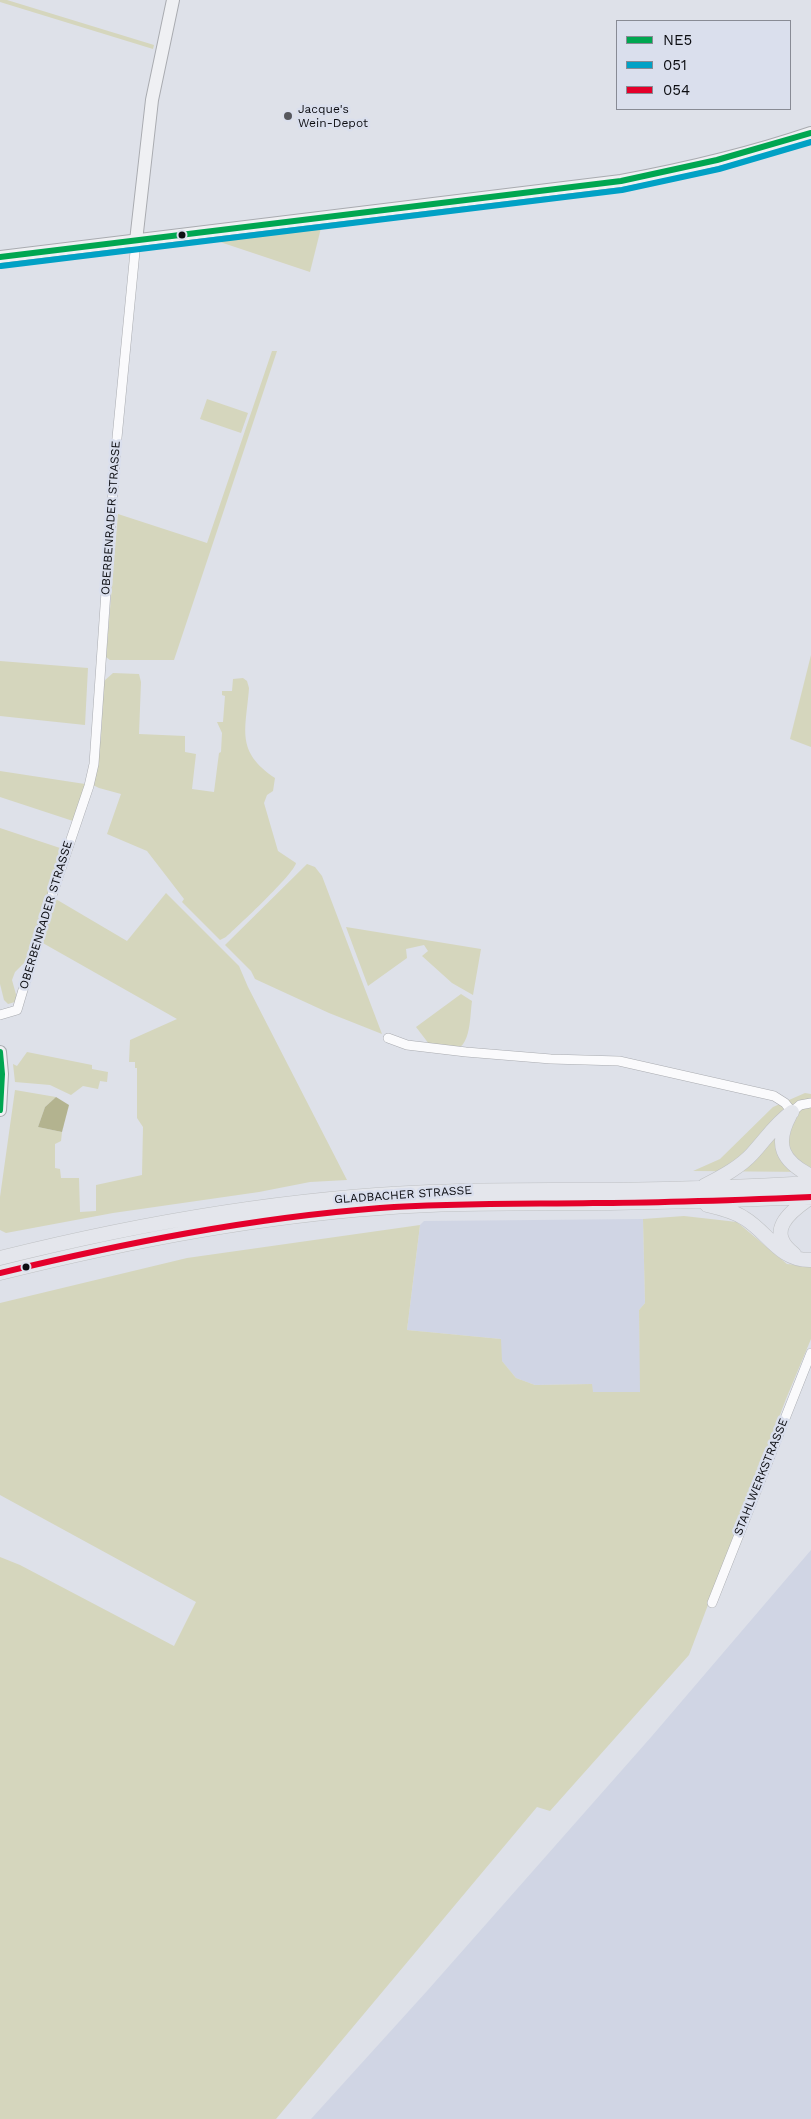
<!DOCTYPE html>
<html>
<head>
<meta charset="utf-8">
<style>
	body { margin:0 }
	#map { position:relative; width:811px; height:2119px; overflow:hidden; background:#dee1e9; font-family:"Work Sans",sans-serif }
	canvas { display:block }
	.legend { position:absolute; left:616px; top:20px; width:175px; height:90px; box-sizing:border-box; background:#dadfed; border:1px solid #888b95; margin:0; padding:6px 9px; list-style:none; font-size:15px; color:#0c0d12 }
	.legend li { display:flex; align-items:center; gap:10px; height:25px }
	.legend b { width:25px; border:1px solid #888b95 }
</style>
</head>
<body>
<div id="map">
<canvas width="811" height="2119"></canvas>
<ul class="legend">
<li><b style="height:6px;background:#00a651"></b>NE5</li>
<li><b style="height:6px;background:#01a1c5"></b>051</li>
<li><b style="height:6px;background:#e4002b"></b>054</li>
</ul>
</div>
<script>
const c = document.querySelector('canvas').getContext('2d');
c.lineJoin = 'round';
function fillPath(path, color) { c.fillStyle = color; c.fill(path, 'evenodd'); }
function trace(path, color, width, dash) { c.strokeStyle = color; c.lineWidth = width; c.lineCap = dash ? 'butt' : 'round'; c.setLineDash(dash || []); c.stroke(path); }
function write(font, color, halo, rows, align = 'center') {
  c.font = font + ' "Work Sans",sans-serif'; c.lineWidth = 5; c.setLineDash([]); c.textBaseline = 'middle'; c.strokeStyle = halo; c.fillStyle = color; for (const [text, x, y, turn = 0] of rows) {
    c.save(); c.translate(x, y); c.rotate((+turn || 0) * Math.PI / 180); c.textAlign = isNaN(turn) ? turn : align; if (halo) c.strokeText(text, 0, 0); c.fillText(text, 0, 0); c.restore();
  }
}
fillPath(new Path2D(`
	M643,1219L645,1303L639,1310L641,1392H592V1384L535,1385L516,1378L501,1360V1339L407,1330L420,1225L424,1221Z
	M811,1550V2119H311L427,1991L652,1736Z`), '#d0d5e4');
fillPath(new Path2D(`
	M0,0H7L154,45L153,49L0,2Z
	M321,228L310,272L217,241V240Z
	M272,351H277L174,660H110L106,657L118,514L207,543Z
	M207,399L248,413L241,433L200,419Z
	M811,655V747L790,739Z
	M0,661L88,668L85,725L0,716Z
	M113,673L139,674L141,682L139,734L185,736V752L196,754L192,789L214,792L219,753L221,752L222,733L217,722H223L225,696L222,695V691H232L233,679L243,678L247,681L249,688C246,730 235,751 275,778L273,791L267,795L264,803L278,851L296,863C294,874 238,926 226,937L220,940L182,902L184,899L147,851L107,834L121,794L99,788L93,785L101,736L104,681Z
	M0,771L85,784L73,821L0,797Z
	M0,828L63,849L29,958L15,972L12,980L17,998L15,1002L8,1004L4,1000L0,984Z
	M307,864L315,867L322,876L382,1034L329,1013L255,979L251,971L225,945Z
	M166,893L239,966L248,987L347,1180L310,1182L259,1192L113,1213L6,1233L0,1230V1197L15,1090L56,1097L45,1107L38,1127L62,1132L61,1141L55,1144V1168L60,1169L61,1178H79L80,1212L96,1211V1185L142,1175L143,1127L137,1118V1068H135V1062H129L130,1040L177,1019L41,942L54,898L127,941Z
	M346,927L481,949L473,995L452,983L422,956L428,951L424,945L406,949L407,958L368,986Z
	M461,994L472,1001C470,1014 471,1040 459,1048L429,1044L416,1027Z
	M27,1052L92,1065V1069L108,1072L107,1082L100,1081L98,1089L83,1086L71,1095L50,1085L15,1082L13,1064L17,1066Z
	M805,1093L811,1094V1172L693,1171L720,1159L773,1107Z
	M684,1216L737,1222L787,1264L811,1266V1339L786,1399L689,1655L550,1811L537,1807L276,2119H0V1557L20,1565L174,1646L196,1602L0,1495V1303L187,1258L420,1225L407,1330L501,1339L502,1361L516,1378L535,1385L592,1384L593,1392H640L639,1310L645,1303L643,1219Z`), '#d5d6bd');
fillPath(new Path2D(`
	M56,1097L69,1105L62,1132L38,1127L45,1107Z`), '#b3b38f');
const street = new Path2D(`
	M0,1015L17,1010L45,916L89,786L94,764L116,448L136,241
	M388,1038L407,1045L466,1052L551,1059L619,1061L774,1096L785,1103L792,1112L800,1105L811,1103
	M712,1603L811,1353`);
const secondary = new Path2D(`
	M136,241L152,100L173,0
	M0,257L621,181C686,169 749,154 811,133
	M0,1052L2,1074L0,1110`);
const primary = new Path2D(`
	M790,1115C774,1145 782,1161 811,1176
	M704,1186C721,1177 739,1168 752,1154C766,1139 775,1124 792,1112
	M707,1205C720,1208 733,1211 744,1218C768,1232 779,1261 811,1260
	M794,1254C765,1232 789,1212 810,1198
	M0,1258C140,1223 285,1198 429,1192C490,1189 550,1190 610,1190C677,1189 744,1187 811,1183
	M0,1273C124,1242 252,1217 380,1208C457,1202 533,1204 610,1203C677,1202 744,1200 811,1197`);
trace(street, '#a9abb0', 10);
trace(secondary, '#a9abb0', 14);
trace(primary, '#bec0c3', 15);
trace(street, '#fafafc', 9);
trace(secondary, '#eff0f3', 12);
trace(primary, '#e4e6ec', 14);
trace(new Path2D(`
	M0,257L621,181L717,160L811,133
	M0,1052L2,1074L0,1110`), '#00a651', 6);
trace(new Path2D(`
	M1,266L622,190L719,169L811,142`), '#01a1c5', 6);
trace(new Path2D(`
	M0,1273C125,1243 251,1218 380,1208C451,1203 522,1204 593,1203C666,1203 739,1200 811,1197`), '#e4002b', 6);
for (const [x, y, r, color] of [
	[288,116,5,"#56575d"],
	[182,235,4.5,"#0c0d12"],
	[26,1267,4.5,"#0c0d12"]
]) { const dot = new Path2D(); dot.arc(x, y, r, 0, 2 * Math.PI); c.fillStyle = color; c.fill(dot); trace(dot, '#dadfed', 2); }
write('12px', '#0c0d12', '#dadfed', [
	["Jacque's",298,109],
	["Wein-Depot",298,123]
], 'left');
write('12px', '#0c0d12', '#dadfed', [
	["OBERBENRADER STRASSE",111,518,-86],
	["OBERBENRADER STRASSE",46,915,-73],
	["GLADBACHER STRASSE",403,1195,-4],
	["STAHLWERKSTRASSE",761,1477,-68]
]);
</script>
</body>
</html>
